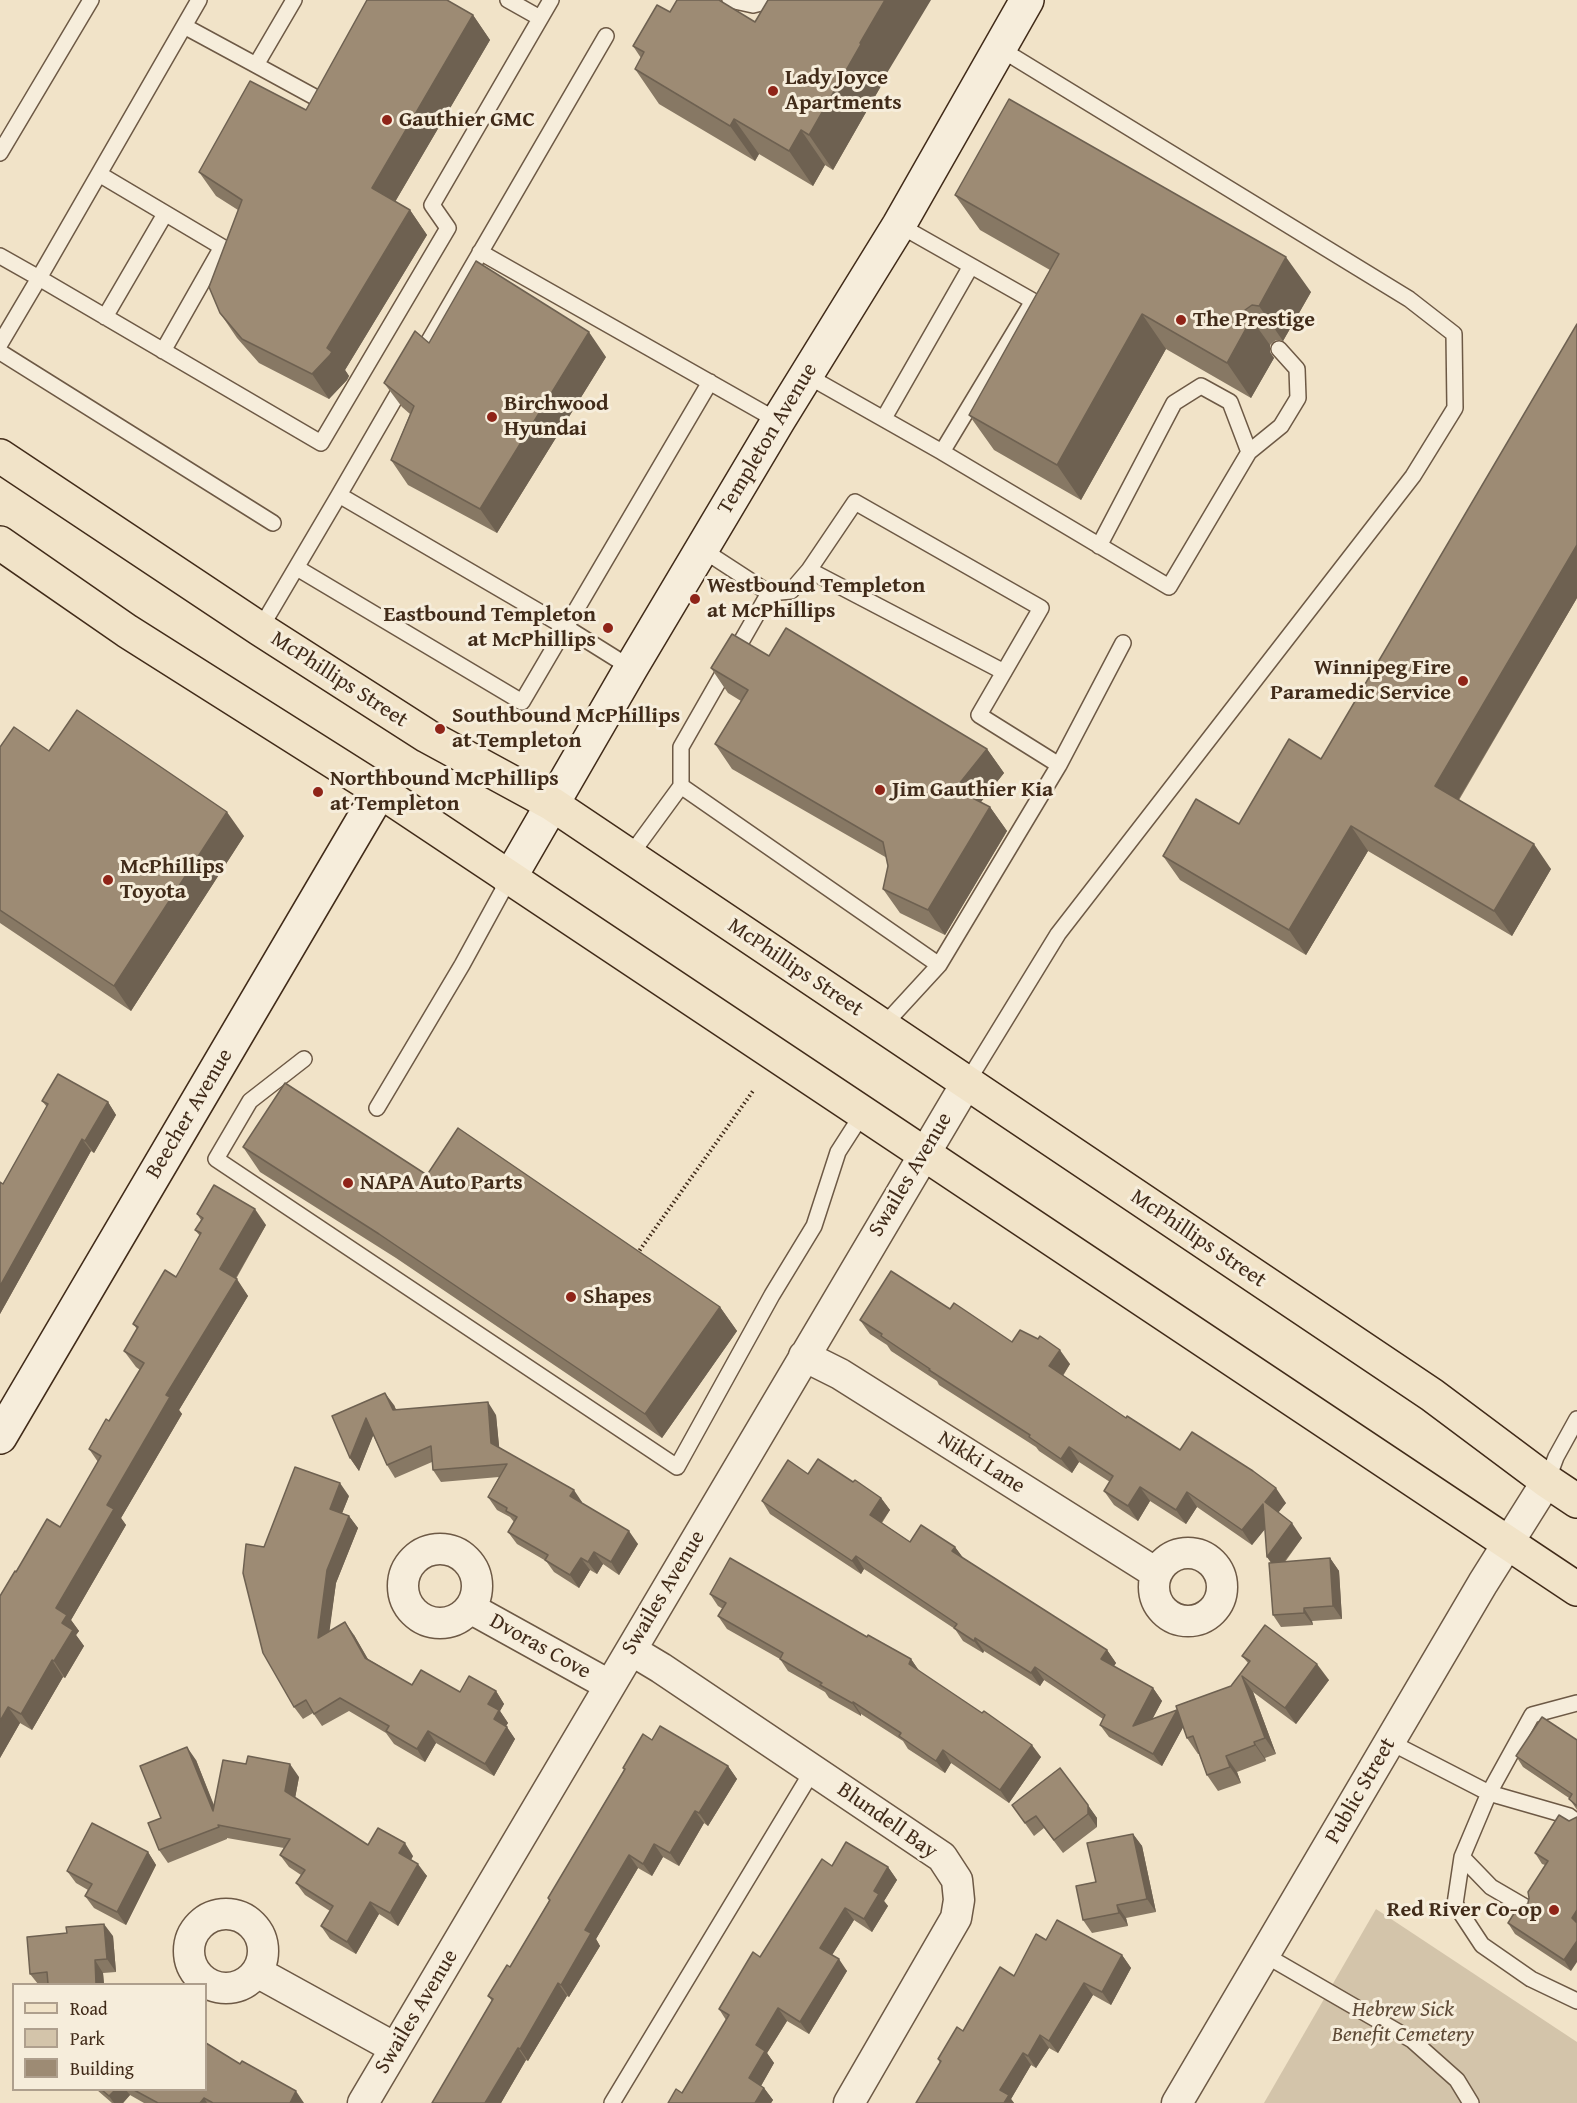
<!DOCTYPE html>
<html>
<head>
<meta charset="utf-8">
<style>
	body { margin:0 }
	#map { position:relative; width:1577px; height:2103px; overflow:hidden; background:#f1e3c8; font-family:"Gentium Book Plus",serif }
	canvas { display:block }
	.legend { position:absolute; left:12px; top:1983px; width:195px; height:108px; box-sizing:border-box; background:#f6eddb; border:2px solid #ae9f8d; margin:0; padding:8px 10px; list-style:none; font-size:18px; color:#412b19 }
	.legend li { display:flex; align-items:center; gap:12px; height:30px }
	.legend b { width:30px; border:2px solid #ae9f8d }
</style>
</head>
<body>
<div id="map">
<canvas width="1577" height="2103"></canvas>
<ul class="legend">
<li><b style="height:8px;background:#f1e3c8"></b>Road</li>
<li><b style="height:16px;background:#d3c4aa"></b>Park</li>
<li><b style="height:16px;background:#9d8b74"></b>Building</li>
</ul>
</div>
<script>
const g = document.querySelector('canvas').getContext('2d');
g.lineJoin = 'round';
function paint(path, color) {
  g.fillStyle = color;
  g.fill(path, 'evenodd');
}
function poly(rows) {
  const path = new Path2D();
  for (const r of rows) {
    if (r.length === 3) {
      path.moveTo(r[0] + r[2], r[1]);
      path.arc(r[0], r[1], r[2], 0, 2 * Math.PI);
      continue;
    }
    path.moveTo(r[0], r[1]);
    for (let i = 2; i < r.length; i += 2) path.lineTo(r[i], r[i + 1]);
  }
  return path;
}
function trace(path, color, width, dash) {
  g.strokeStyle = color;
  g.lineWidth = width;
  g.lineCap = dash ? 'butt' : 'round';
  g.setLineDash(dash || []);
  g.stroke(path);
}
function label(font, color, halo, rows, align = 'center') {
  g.font = font + ' "Gentium Book Plus",serif';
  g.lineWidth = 6;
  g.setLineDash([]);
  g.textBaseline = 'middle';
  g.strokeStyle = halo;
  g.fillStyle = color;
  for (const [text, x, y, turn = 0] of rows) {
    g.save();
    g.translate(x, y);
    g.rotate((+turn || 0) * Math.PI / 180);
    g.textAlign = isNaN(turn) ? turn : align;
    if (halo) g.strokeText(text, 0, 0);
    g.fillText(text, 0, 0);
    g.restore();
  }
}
paint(poly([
	[1376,1909,1577,2042,1577,2103,1264,2103]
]), '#d3c4aa');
const lane = poly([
	[199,0,39,278,321,443,448,228,432,205,551,0],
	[508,0,540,18],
	[730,0,753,5,773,0],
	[184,26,256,65,294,0],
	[256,65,322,101,327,93],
	[0,153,91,0],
	[99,174,222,247,163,351],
	[480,252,778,421],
	[0,256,39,278,0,344],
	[105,317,165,214],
	[0,352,273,523],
	[419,358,606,36],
	[806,375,942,452,1033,301,899,225],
	[884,418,971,266],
	[942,452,1169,587,1249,452,1230,402,1201,386,1174,403,1099,546],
	[1249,452,1281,426,1298,398,1297,369,1279,349],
	[339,495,405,381],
	[703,550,769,593,791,591,809,570,855,502,1041,608,979,715,1059,765,1123,643],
	[297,568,522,702,710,382],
	[809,570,1004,672],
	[260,629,339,495,567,628,631,668],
	[681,786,939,965],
	[629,857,681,786,681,747,769,593],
	[882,1027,939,965,1059,765],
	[304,1059,250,1101,216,1159,677,1467,772,1295,814,1226,838,1152,863,1113],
	[966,1084,1058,934,1413,476,1455,408,1454,334,1409,299,999,48],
	[377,1108,462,965,509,879],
	[1547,1481,1556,1457,1577,1419],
	[1577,1703,1532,1715,1489,1793,1462,1857,1455,1904,1482,1945,1531,1979,1577,2001],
	[1390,1742,1489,1793,1569,1816,1577,1822],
	[1462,1857,1491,1887,1527,1908],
	[1265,1955,1412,2040,1457,2080,1471,2103],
	[612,2103,813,1770]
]);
const street = poly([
	[804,1356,840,1374,1156,1573],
	[440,1586,37],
	[1188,1587,34],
	[470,1608,609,1685],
	[631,1650,661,1668,942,1857,957,1880,959,1900,956,1918,849,2103],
	[226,1951,37],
	[257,1972,395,2048],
	[363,2103,966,1084],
	[1177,2103,1483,1583,1547,1481]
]);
const secondary = poly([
	[509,879,631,668,778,421,899,225,1027,0],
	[0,1437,380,791]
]);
const primary = poly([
	[0,456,260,629,427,736,552,804,1432,1395,1547,1481,1577,1501],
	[0,543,127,631,380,791,1577,1589]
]);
trace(lane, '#6d5945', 18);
trace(street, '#6d5945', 33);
trace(secondary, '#412b19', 36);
trace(primary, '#412b19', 36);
trace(poly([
	[637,1254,753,1091]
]), '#412b19', 4, [1.5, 3]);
trace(lane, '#f6eddb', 15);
trace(street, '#f6eddb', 30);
trace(secondary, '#f6eddb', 33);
trace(primary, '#f1e3c8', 33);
paint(poly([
	[670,12,755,22,884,78,885,79,833,170,825,165,813,186,759,154,755,161,659,104,635,69,641,58,633,46],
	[473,15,490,40,395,202,410,210,427,235,345,370,349,376,347,380,329,399,259,363,237,338,220,313,238,210,216,196,199,172,306,110],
	[955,195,1311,292,1283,341,1276,340,1270,345,1270,352,1274,358,1251,398,1166,349,1081,500,994,450,969,415,1050,270,980,230],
	[429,343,606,357,497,533,408,485,391,460,410,414,402,407,384,383],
	[1577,598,1459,800,1551,869,1512,936,1368,851,1306,955,1180,880,1163,856,1239,824],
	[769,656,987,749,1004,773,981,802,990,807,1007,831,945,935,900,913,883,889,888,866,887,858,732,769,715,744,741,701,728,693,711,668],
	[0,747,244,836,131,1011,0,923],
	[42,1101,108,1102,116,1115,94,1153,91,1151,0,1314,0,1182,3,1184,47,1107],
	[243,1147,427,1175,720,1307,737,1331,662,1438,396,1258,260,1172],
	[197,1214,266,1225,236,1279,248,1296,179,1410,182,1414,121,1518,126,1525,71,1620,79,1631,76,1635,84,1646,65,1678,63,1677,32,1730,20,1723,0,1758,0,1596,16,1572,60,1527,98,1462,89,1449,109,1421,140,1370,136,1367,124,1351,137,1329,133,1324,176,1277,200,1236,195,1230,201,1220],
	[950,1309,1012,1342,1070,1364,1063,1376,1126,1418,1180,1450,1286,1503,1278,1512,1302,1538,1285,1562,1330,1558,1339,1571,1342,1619,1312,1621,1313,1625,1281,1627,1273,1615,1271,1562,1267,1557,1265,1529,1252,1545,1197,1507,1186,1524,1150,1501,1138,1521,1114,1505,1104,1491,1110,1482,1079,1462,1072,1473,1039,1451,1036,1447,939,1385,937,1381,891,1351,887,1345,870,1334,860,1320],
	[394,1405,396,1410,496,1415,499,1447,582,1502,582,1503,638,1544,619,1575,603,1564,597,1574,590,1570,579,1588,554,1572,546,1561,517,1544,508,1532,514,1522,510,1517,497,1510,488,1497,499,1477,441,1482,433,1470,432,1462,395,1478,387,1465,373,1435,359,1471,350,1458],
	[853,1482,881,1498,890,1510,882,1523,910,1542,955,1547,963,1558,1107,1650,1116,1663,1114,1666,1153,1688,1162,1701,1152,1719,1177,1710,1231,1686,1248,1663,1242,1656,1329,1680,1296,1724,1253,1692,1276,1754,1265,1758,1266,1761,1237,1772,1241,1783,1218,1791,1207,1775,1199,1754,1198,1754,1187,1738,1183,1727,1162,1766,1109,1737,1100,1725,1103,1719,1044,1680,1040,1686,984,1651,983,1653,963,1641,955,1629,864,1569,861,1574,770,1514,762,1501],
	[349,1496,342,1513,349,1516,358,1528,336,1583,329,1631,354,1635,368,1659,412,1685,460,1692,496,1691,504,1704,500,1711,508,1723,506,1726,515,1739,494,1776,436,1743,425,1762,394,1744,386,1733,349,1711,322,1726,313,1713,303,1719,294,1707,264,1547],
	[710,1594,867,1637,911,1659,919,1671,1041,1757,1009,1803,951,1763,945,1773,908,1749,903,1741,861,1714,861,1716,829,1698,825,1692,788,1671,780,1659,727,1629,718,1616,723,1609,718,1606],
	[652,1740,728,1766,737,1779,708,1826,704,1823,679,1866,663,1857,652,1876,638,1868,596,1939,600,1946,569,1997,567,1996,528,2061,526,2060,501,2103,432,2103,492,2001,488,1996,510,1967,549,1901,548,1898,624,1770,623,1768],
	[1577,1740,1577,1810,1569,1798,1523,1767,1516,1756],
	[196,1760,214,1805,299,1777,295,1798,368,1845,413,1856,411,1860,427,1876,398,1926,379,1914,356,1954,330,1939,321,1926,330,1911,305,1895,296,1883,301,1875,289,1867,280,1855,284,1848,227,1838,227,1839,168,1863,159,1850,161,1818],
	[1060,1768,1097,1818,1097,1827,1063,1853,1044,1828,1034,1836,1012,1805],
	[1559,1815,1571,1971,1515,1934,1508,1923,1528,1903,1545,1865,1542,1864,1535,1853],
	[1133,1834,1142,1846,1156,1912,1126,1918,1128,1926,1092,1933,1083,1920,1096,1882],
	[148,1852,156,1865,126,1925,94,1908,85,1896,88,1890,76,1883,67,1871],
	[832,1866,888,1867,897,1880,884,1901,888,1906,872,1932,854,1920,832,1955,847,1971,809,2034,787,2021,767,2053,774,2063,761,2086,764,2088,773,2100,771,2103,668,2103,682,2093,726,2020,719,2009],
	[113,1936,116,1972,103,1973,104,1984,38,1984,30,1974],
	[1046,1940,1122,1955,1131,1968,1111,2005,1093,1995,1058,2053,1049,2048,1036,2068,1031,2065,1011,2099,1014,2103,916,2103,940,2063,938,2059],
	[97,2090,206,2090,304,2103,144,2103,130,2095,123,2103,112,2103]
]), '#877864');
paint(poly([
	[885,0,931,0,884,78,885,79,833,170,809,135,860,43],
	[473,15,490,40,389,212,372,188],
	[734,119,759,154,755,161,730,126],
	[801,130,825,165,813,186,789,151],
	[410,210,427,235,345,370,349,376,347,380,329,399,312,374,327,348],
	[1286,257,1311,292,1283,341,1259,306],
	[1245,310,1270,345,1270,352,1274,358,1251,398,1227,363,1245,317],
	[1142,314,1166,349,1081,500,1057,465],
	[589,332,606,357,497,533,480,509],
	[1577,545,1577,598,1452,810,1435,786],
	[987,749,1004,773,972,813,955,789],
	[990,807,1007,831,945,935,928,910],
	[227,812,244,836,131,1011,114,986],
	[1351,826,1368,851,1306,955,1289,930],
	[1534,844,1551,869,1512,936,1494,911],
	[108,1102,116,1115,94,1153,85,1141],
	[82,1139,91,1151,0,1314,0,1286],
	[255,1209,266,1225,231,1286,220,1269],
	[237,1279,248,1296,179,1410,182,1414,121,1518,126,1525,71,1620,79,1631,76,1635,84,1646,65,1678,54,1661,62,1623,56,1608,107,1505,166,1395],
	[720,1307,737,1331,662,1438,645,1414],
	[1060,1350,1070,1364,1059,1381,1049,1366],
	[385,1393,394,1405,402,1423,393,1410],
	[488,1402,496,1415,500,1455,491,1443],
	[366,1418,375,1431,359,1471,350,1458],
	[1069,1447,1079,1462,1072,1473,1061,1459],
	[340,1483,349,1496,339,1521,330,1509],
	[1140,1487,1150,1501,1138,1521,1128,1506],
	[1276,1488,1286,1503,1275,1517,1265,1502],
	[574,1490,582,1502,579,1508,570,1496],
	[1187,1492,1197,1507,1186,1524,1176,1510],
	[881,1498,890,1510,878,1527,870,1515],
	[1263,1504,1274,1518,1252,1545,1242,1530],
	[349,1516,358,1528,336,1583,327,1650,318,1638,327,1570],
	[1292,1523,1302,1538,1277,1571,1267,1557],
	[629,1531,638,1544,619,1575,611,1562],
	[955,1547,964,1559,952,1551],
	[594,1552,603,1564,597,1574,588,1562],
	[856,1556,864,1569,861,1574,852,1561],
	[581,1558,590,1570,579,1588,570,1575],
	[1330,1558,1339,1571,1342,1619,1333,1606],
	[1304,1608,1312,1621,1313,1625,1304,1613],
	[345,1622,354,1635,374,1670,365,1658],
	[975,1638,984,1651,983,1653,974,1641],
	[1107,1650,1116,1663,1110,1672,1101,1659],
	[911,1659,920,1672,909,1664],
	[52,1660,63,1677,32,1730,21,1714],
	[1317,1664,1329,1680,1296,1724,1285,1708],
	[1035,1667,1044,1680,1040,1686,1031,1673],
	[1242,1676,1253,1692,1276,1754,1265,1738],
	[1153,1688,1162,1701,1142,1739,1133,1726],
	[496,1691,504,1704,500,1711,508,1723,502,1732,494,1719,488,1704],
	[853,1702,861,1714,861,1716,852,1703],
	[8,1707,20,1723,0,1758,0,1721],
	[1177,1710,1186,1722,1162,1766,1153,1754],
	[507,1727,515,1739,494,1776,485,1764],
	[428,1731,436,1743,425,1762,417,1749],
	[1254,1742,1265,1758,1266,1761,1255,1745],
	[1032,1745,1041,1757,1009,1803,1000,1790],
	[187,1747,196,1760,221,1824,213,1811],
	[943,1750,951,1763,945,1773,936,1761],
	[1226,1756,1237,1772,1241,1783,1230,1767],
	[290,1764,299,1777,294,1804,285,1791],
	[728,1766,737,1779,708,1826,699,1813],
	[1088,1805,1097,1818,1097,1827,1088,1814],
	[695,1811,704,1823,679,1866,670,1853],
	[1133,1834,1142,1846,1156,1912,1147,1899],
	[405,1843,413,1856,408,1865,399,1853],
	[654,1844,663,1857,652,1876,643,1864],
	[148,1852,156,1865,126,1925,117,1912],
	[629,1855,638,1868,596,1939,600,1946,569,1997,561,1985,585,1930],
	[418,1864,427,1876,398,1926,390,1913],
	[888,1867,897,1880,884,1901,888,1906,872,1932,864,1919,874,1891],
	[370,1902,379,1914,356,1954,347,1942],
	[1117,1905,1126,1918,1128,1926,1119,1913],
	[845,1908,854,1920,829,1960,820,1948],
	[1577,1910,1577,1926,1572,1918],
	[104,1924,113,1936,116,1972,107,1959],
	[1577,1941,1577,1962,1571,1971,1564,1960],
	[1122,1955,1131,1968,1111,2005,1102,1992],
	[839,1959,847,1971,809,2034,800,2022],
	[95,1960,103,1973,104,1984,96,1984],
	[558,1983,567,1996,528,2061,520,2049],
	[1084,1983,1093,1995,1058,2053,1049,2041],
	[778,2008,787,2021,767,2053,774,2063,758,2091,749,2078,756,2045],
	[1040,2035,1049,2048,1036,2068,1028,2056],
	[518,2048,526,2060,501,2103,485,2103],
	[1023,2053,1031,2065,1011,2099,1014,2103,1004,2103,1000,2090],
	[764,2088,773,2100,771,2103,755,2103],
	[115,2090,126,2090,130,2095,123,2103,114,2103,109,2096],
	[296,2091,304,2103,290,2103],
	[204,2098,207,2103,200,2103]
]), '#6e6151');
const building = poly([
	[367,0,447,0,473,15,372,188,410,210,327,348,332,352,330,355,312,374,242,339,220,313,209,287,242,200,199,172,250,81,306,110,367,0],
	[677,0,719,0,755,22,768,0,885,0,860,43,861,44,809,135,801,130,789,151,734,119,730,126,635,69,644,52,633,46,657,5,670,12,677,0],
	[1009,99,1286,257,1259,306,1252,305,1245,310,1245,317,1249,323,1227,363,1142,314,1057,465,969,415,1059,254,955,195,1009,99],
	[476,261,589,332,480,509,391,460,414,406,384,383,415,331,429,343,476,261],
	[1577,324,1577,545,1435,786,1534,844,1494,911,1351,826,1289,930,1163,856,1196,799,1239,824,1289,739,1321,759,1577,324],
	[786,628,987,749,955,789,990,807,928,910,883,889,888,866,883,842,715,744,748,690,711,668,732,634,769,656,786,628],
	[77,710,227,812,114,986,0,910,0,747,14,727,49,751,77,710],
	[58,1074,108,1102,85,1141,82,1139,0,1286,0,1182,3,1184,48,1104,42,1101,58,1074],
	[285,1083,427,1175,458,1128,720,1307,645,1414,379,1234,243,1147,285,1083],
	[214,1185,255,1209,220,1269,237,1279,166,1395,170,1397,107,1505,114,1509,56,1608,67,1615,62,1623,73,1630,54,1661,52,1660,21,1714,8,1707,0,1721,0,1596,15,1571,16,1572,47,1519,60,1527,101,1456,89,1449,106,1419,109,1421,144,1363,124,1351,138,1327,133,1324,165,1270,176,1277,201,1233,195,1230,203,1218,197,1214,214,1185],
	[891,1271,950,1309,954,1303,1012,1342,1020,1330,1038,1339,1040,1336,1060,1350,1049,1366,1126,1418,1127,1416,1180,1450,1192,1432,1253,1471,1276,1488,1265,1502,1292,1523,1267,1557,1263,1504,1242,1530,1187,1492,1176,1510,1140,1487,1128,1506,1104,1491,1113,1476,1069,1447,1061,1459,1029,1437,1030,1435,929,1370,930,1369,881,1336,882,1334,860,1320,891,1271],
	[385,1393,393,1410,488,1402,491,1443,574,1490,570,1496,629,1531,611,1562,594,1552,588,1562,581,1558,570,1575,545,1560,548,1555,508,1532,517,1517,506,1511,507,1508,488,1497,507,1464,433,1470,431,1446,387,1465,366,1418,350,1458,332,1416,385,1393],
	[818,1459,853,1482,855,1480,881,1498,870,1515,910,1542,921,1525,955,1547,952,1551,1107,1650,1101,1659,1153,1688,1133,1726,1177,1710,1153,1754,1100,1725,1105,1715,1035,1667,1031,1673,975,1638,974,1641,954,1628,957,1624,856,1556,852,1561,762,1501,788,1460,808,1474,818,1459],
	[295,1467,340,1483,330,1509,349,1516,327,1570,318,1638,345,1622,365,1658,412,1685,421,1670,460,1692,469,1676,496,1691,488,1704,499,1710,494,1719,507,1727,485,1764,428,1731,417,1749,386,1731,389,1726,340,1698,314,1714,306,1700,294,1707,263,1653,243,1573,246,1544,264,1547,295,1467],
	[730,1558,867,1637,868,1635,911,1659,909,1664,982,1713,984,1711,1032,1745,1000,1790,943,1750,936,1761,899,1736,901,1733,853,1702,852,1703,820,1685,822,1683,780,1659,783,1653,718,1616,726,1603,710,1594,730,1558],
	[1330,1558,1333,1606,1304,1608,1304,1613,1273,1615,1269,1563,1330,1558],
	[1265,1625,1317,1664,1285,1708,1242,1676,1265,1738,1254,1742,1255,1745,1226,1756,1230,1767,1207,1775,1193,1736,1187,1738,1176,1706,1231,1686,1250,1661,1242,1656,1265,1625],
	[1542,1717,1577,1740,1577,1806,1569,1799,1572,1794,1516,1756,1542,1717],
	[660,1726,728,1766,699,1813,695,1811,670,1853,654,1844,643,1864,629,1855,585,1930,591,1933,561,1985,558,1983,520,2049,518,2048,485,2103,432,2103,493,1999,488,1996,507,1965,510,1967,550,1900,548,1898,625,1769,623,1768,643,1734,652,1740,660,1726],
	[187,1747,213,1811,223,1760,246,1764,248,1756,290,1764,285,1791,368,1845,378,1828,405,1843,399,1853,418,1864,390,1913,370,1902,347,1942,321,1926,333,1906,296,1883,305,1870,280,1855,290,1839,218,1825,219,1827,159,1850,148,1823,161,1818,140,1766,187,1747],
	[1060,1768,1088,1805,1088,1814,1054,1840,1036,1816,1025,1823,1012,1805,1060,1768],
	[1559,1815,1569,1821,1577,1817,1577,1910,1572,1918,1577,1923,1577,1941,1564,1960,1508,1923,1518,1907,1524,1906,1528,1903,1529,1898,1528,1892,1548,1861,1535,1853,1559,1815],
	[92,1823,148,1852,117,1912,85,1896,92,1884,67,1871,92,1823],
	[1133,1834,1147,1899,1117,1905,1119,1913,1083,1920,1076,1886,1096,1882,1087,1843,1133,1834],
	[846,1842,888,1867,874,1891,879,1894,864,1919,845,1908,820,1948,839,1959,800,2022,778,2008,756,2045,765,2051,749,2078,764,2088,755,2103,668,2103,676,2089,682,2093,729,2015,719,2009,753,1952,760,1957,822,1859,832,1866,846,1842],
	[1057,1920,1122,1955,1102,1992,1084,1983,1049,2041,1040,2035,1028,2056,1023,2053,1000,2090,1009,2095,1004,2103,916,2103,941,2061,938,2059,957,2027,963,2031,1000,1967,1014,1976,1036,1934,1046,1940,1057,1920],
	[104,1924,107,1959,95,1960,96,1984,48,1984,47,1972,30,1974,27,1937,67,1933,66,1927,104,1924],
	[206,2043,240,2064,242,2061,296,2091,290,2103,213,2103,204,2098,200,2103,158,2103,134,2090,206,2090,206,2043],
	[102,2090,115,2090,109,2096,102,2090]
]);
paint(building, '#9d8b74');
trace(building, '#6e6151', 1.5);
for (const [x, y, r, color] of [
	[773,91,6,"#8f2418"],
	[387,120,6,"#8f2418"],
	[1181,320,6,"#8f2418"],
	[492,417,6,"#8f2418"],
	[695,599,6,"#8f2418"],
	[608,628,6,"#8f2418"],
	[1463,681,6,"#8f2418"],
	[440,729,6,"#8f2418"],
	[880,790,6,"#8f2418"],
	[318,792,6,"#8f2418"],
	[108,880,6,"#8f2418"],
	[348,1183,6,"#8f2418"],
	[571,1297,6,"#8f2418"],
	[1554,1910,6,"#8f2418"]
]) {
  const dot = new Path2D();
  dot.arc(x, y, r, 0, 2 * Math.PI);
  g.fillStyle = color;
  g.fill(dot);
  trace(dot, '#f6eddb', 2);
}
label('bold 22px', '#412b19', '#f6eddb', [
	["Lady Joyce",785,78],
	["Apartments",785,103],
	["Gauthier GMC",399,120],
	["The Prestige",1193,320],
	["Birchwood",504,404],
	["Hyundai",504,429],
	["Westbound Templeton",707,586],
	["at McPhillips",707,611],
	["Eastbound Templeton",596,615,"right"],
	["at McPhillips",596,640,"right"],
	["Winnipeg Fire",1451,668,"right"],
	["Paramedic Service",1451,693,"right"],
	["Southbound McPhillips",452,716],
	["at Templeton",452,741],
	["Northbound McPhillips",330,779],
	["at Templeton",330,804],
	["Jim Gauthier Kia",892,790],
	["McPhillips",120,867],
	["Toyota",120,892],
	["NAPA Auto Parts",360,1183],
	["Shapes",583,1297],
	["Red River Co-op",1542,1910,"right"]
], 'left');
label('22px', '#412b19', '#f6eddb', [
	["Templeton Avenue",768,439,-59],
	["McPhillips Street",339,680,33],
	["McPhillips Street",795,968,34],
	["Beecher Avenue",190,1114,-59],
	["Swailes Avenue",911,1175,-59],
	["McPhillips Street",1198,1239,34],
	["Nikki Lane",981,1463,32],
	["Swailes Avenue",664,1593,-59],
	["Dvoras Cove",540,1647,29],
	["Public Street",1361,1791,-60],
	["Blundell Bay",887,1821,35],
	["Swailes Avenue",417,2012,-59]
]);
label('italic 22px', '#5e4a36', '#f6eddb', [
	["Hebrew Sick",1403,2010],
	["Benefit Cemetery",1403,2035]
]);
</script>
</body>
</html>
